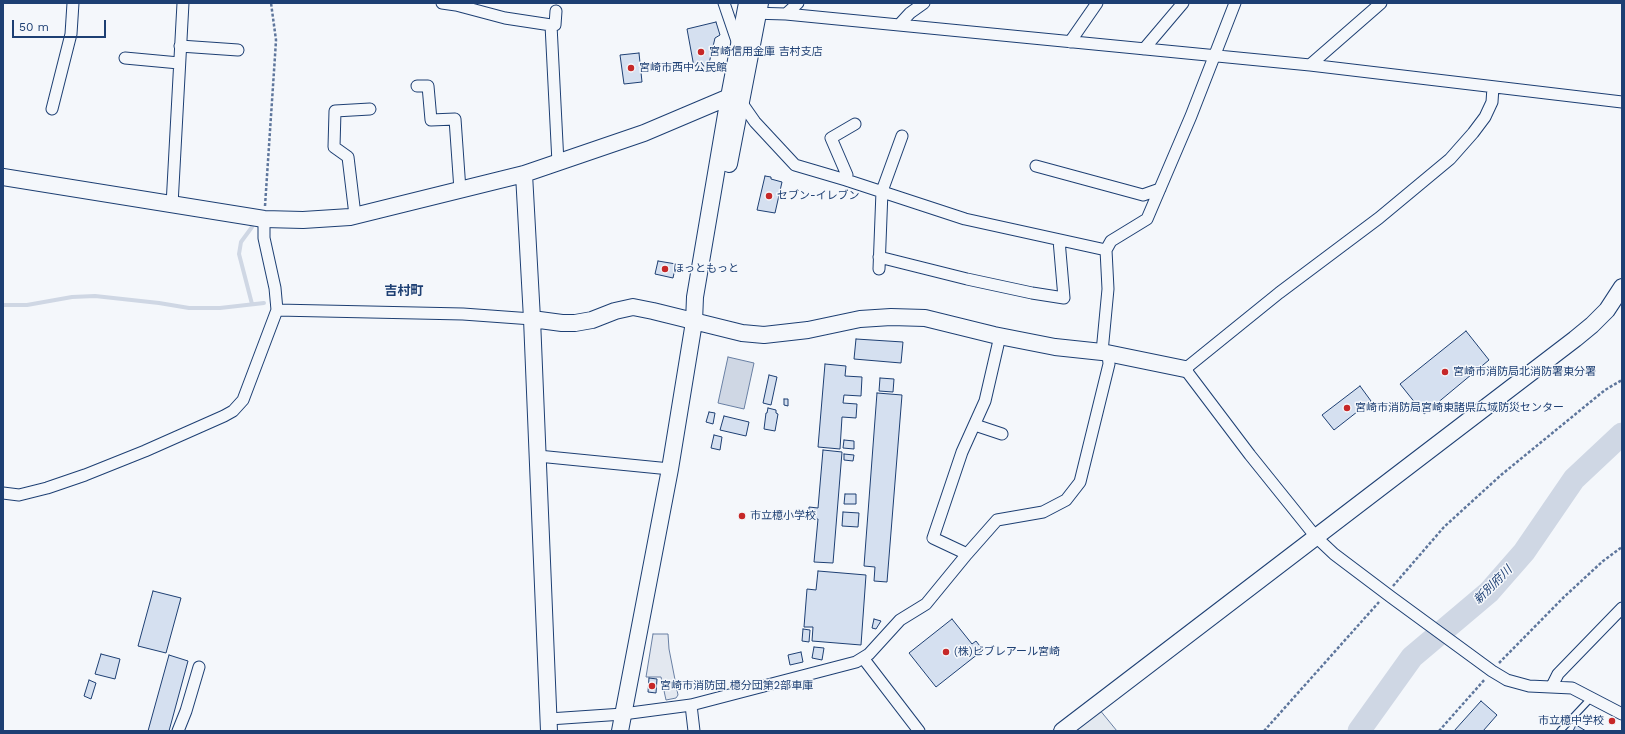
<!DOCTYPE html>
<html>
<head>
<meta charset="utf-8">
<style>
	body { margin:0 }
	#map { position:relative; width:1625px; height:734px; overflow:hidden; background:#f4f7fb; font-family:"Work Sans",sans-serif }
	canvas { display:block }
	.frame { position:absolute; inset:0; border:4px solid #1d3f73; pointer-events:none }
	.scale { position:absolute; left:12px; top:20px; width:94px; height:18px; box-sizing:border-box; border:2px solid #1d3f73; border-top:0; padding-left:5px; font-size:12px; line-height:14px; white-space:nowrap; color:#1d3f73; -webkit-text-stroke:3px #f4f7fb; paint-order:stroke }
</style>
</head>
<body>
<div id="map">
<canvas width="1625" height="734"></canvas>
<div class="frame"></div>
<div class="scale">50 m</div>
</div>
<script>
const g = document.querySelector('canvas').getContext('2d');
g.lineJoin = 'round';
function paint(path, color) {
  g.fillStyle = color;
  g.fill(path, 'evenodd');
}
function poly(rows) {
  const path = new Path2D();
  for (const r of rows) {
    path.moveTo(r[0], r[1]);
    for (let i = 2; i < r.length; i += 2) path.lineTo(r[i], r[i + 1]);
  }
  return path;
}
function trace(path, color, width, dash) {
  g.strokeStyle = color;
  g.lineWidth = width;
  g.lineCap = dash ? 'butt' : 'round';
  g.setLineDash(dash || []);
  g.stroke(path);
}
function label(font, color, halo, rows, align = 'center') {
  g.font = font + ' "Work Sans","Noto Sans JP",sans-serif';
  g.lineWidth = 3;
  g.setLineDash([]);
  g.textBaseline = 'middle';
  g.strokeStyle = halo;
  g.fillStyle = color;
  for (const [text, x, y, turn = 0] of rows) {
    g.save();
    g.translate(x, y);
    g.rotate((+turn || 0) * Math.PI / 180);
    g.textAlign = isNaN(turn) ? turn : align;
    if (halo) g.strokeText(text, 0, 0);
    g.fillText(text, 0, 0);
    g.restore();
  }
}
const green = poly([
	[1099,709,1117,731,1072,731,1099,709]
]);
paint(green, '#e3e9f0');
trace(green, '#687fa3', 1);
const parking = poly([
	[653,634,668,634,669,649,678,695,676,698,666,700,661,677,646,677,653,634]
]);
paint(parking, '#e3e8f0');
trace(parking, '#687fa3', 1);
const water = poly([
	[728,357,754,363,744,409,718,403,728,357]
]);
paint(water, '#cfd7e4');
trace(water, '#687fa3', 1);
trace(poly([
	[252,304,239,254,241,242,252,227],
	[3,305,27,305,72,297,95,296,159,303,189,308,220,308,264,303]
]), '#cfd7e4', 4);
trace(poly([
	[1359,731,1412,657,1489,592,1524,552,1574,479,1622,434]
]), '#cfd7e4', 23);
const building = poly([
	[716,22,720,35,715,38,707,72,694,67,687,29,716,22],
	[639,53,642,82,624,84,620,55,639,53],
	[765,176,771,177,771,179,782,182,775,213,757,210,765,176],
	[658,261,676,264,673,278,655,274,658,261],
	[1466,331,1489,360,1424,414,1400,384,1466,331],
	[856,339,903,342,901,363,854,359,856,339],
	[825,364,846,366,845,376,862,377,861,396,844,395,843,403,857,404,856,418,842,417,840,449,818,447,825,364],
	[769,375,777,377,771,405,763,403,769,375],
	[880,378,894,379,893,392,879,391,880,378],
	[1360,386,1371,401,1334,430,1322,415,1360,386],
	[877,393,902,395,887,582,874,581,875,567,864,566,877,393],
	[784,399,788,399,788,406,784,405,784,399],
	[768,408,776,410,776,413,778,414,775,431,764,429,766,413,767,413,768,408],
	[709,412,715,413,713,424,706,422,709,412],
	[724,416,749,422,746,436,720,430,724,416],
	[714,435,722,437,720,450,711,448,714,435],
	[844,440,854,441,854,449,843,448,844,440],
	[823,450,842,452,833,563,814,562,818,519,808,519,809,507,818,508,823,450],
	[844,454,854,455,853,461,844,460,844,454],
	[845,494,856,494,856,504,844,504,845,494],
	[843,512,859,513,858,527,842,526,843,512],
	[818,571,866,575,861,645,812,641,813,627,804,627,807,589,816,590,818,571],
	[153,591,181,598,166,653,138,646,153,591],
	[874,619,881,621,876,629,872,628,874,619],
	[952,619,972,644,976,641,983,650,936,687,909,653,952,619],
	[803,629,810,630,809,642,802,641,803,629],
	[814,647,824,648,822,660,812,658,814,647],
	[801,652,803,662,790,665,788,655,801,652],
	[101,654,120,659,115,679,95,674,101,654],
	[169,655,188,661,169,731,148,731,169,655],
	[649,678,657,679,656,693,648,692,649,678],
	[89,680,96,683,91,699,84,696,89,680],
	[1481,701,1497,715,1483,731,1454,731,1481,701],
	[1576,725,1586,731,1573,731,1576,725]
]);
paint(building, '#d5e0f0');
trace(building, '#1d3f73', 1);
const lane = poly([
	[1560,731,1591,698]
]);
const street = poly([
	[442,3,456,5,505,18,551,25,558,163],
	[724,3,738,44],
	[751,13,786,14,1310,65,1622,102],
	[786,14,798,3],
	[551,25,555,25,556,11],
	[899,25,910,13,924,3],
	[1070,42,1097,3],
	[180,46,238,50],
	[1144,49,1183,3],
	[125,58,179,63],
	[1310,65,1381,3],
	[417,86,428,86,431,120,455,119,460,190],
	[1493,87,1492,102,1485,117,1473,133,1450,159,1379,218,1279,293,1185,369,1250,455,1316,537,1334,554,1391,597,1492,671,1507,680,1529,686,1572,688,1622,714],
	[741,102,755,122,795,165,846,180,965,219,1106,250],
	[52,109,71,34,73,3],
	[1036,166,1143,195,1160,189],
	[846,180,847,175,831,138,855,124],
	[172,205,183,3],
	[355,215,348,157,334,147,335,111,370,109],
	[879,257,967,279,1032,293,1064,298,1059,240],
	[879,269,882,191,902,136],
	[277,310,463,314,532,319],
	[1102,352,1108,289,1106,250,1111,241,1147,219,1191,116,1235,3],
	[975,425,1002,434],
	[538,456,670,469],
	[3,493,19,495,47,488,85,475,145,451,224,416,233,411,243,400,277,310,275,288,264,238,264,219],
	[967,554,933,538,962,452,985,401,1000,336],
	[863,658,919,731],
	[1552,686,1558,674,1622,608],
	[691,705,694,731],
	[549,719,623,714,691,705,856,662,869,654,900,620,926,604,967,554,997,520,1043,512,1066,500,1080,482,1109,364,1108,353],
	[178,731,186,711,199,667]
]);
const secondary = poly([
	[729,164,760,3],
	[524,174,532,319,549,731],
	[3,177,264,219,303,220,350,217,524,174,644,133,729,97,741,102],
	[532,319,562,323,575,323,592,320,615,311,633,307,653,311,742,333,764,335,808,330,860,319,891,317,925,318,994,335,1055,347,1102,352,1185,369],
	[620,731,670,469,694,322,695,297,729,97,747,3],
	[1062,731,1575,339,1592,325,1607,310,1622,287]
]);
trace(lane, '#1d3f73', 8);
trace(street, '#1d3f73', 13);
trace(secondary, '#1d3f73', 18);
trace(poly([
	[265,206,275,56,276,40,271,3],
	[1393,586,1444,527,1501,475,1605,390,1622,380],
	[1499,663,1564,597,1603,561,1622,547],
	[1264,731,1379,602],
	[1439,731,1485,679]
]), '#5e769c', 2.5, [3, 2]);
trace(lane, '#f4f7fb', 5.5);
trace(street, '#f4f7fb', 11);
trace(secondary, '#f4f7fb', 16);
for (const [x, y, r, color] of [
	[701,52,4,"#c62828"],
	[631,68,4,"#c62828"],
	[769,196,4,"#c62828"],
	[665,269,4,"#c62828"],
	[1445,372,4,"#c62828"],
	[1347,408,4,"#c62828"],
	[742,516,4,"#c62828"],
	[946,652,4,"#c62828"],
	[652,686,4,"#c62828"],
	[1612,721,4,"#c62828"]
]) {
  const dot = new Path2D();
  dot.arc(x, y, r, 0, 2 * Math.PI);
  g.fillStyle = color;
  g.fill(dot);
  trace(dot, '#f4f7fb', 1.5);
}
label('11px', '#1d3f73', '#f4f7fb', [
	["宮崎信用金庫 吉村支店",709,52],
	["宮崎市西中公民館",639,68],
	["セブン-イレブン",777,196],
	["ほっともっと",673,269],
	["宮崎市消防局北消防署東分署",1453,372],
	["宮崎市消防局宮崎東諸県広域防災センター",1355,408],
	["市立檍小学校",750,516],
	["(株)ビブレアール宮崎",954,652],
	["宮崎市消防団 檍分団第2部車庫",660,686],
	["市立檍中学校",1604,721,"right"]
], 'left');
label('italic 12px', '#1d3f73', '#f4f7fb', [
	["新別府川",1493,585,-45]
]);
label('bold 13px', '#1d3f73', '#f4f7fb', [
	["吉村町",404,291]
]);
</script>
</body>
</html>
